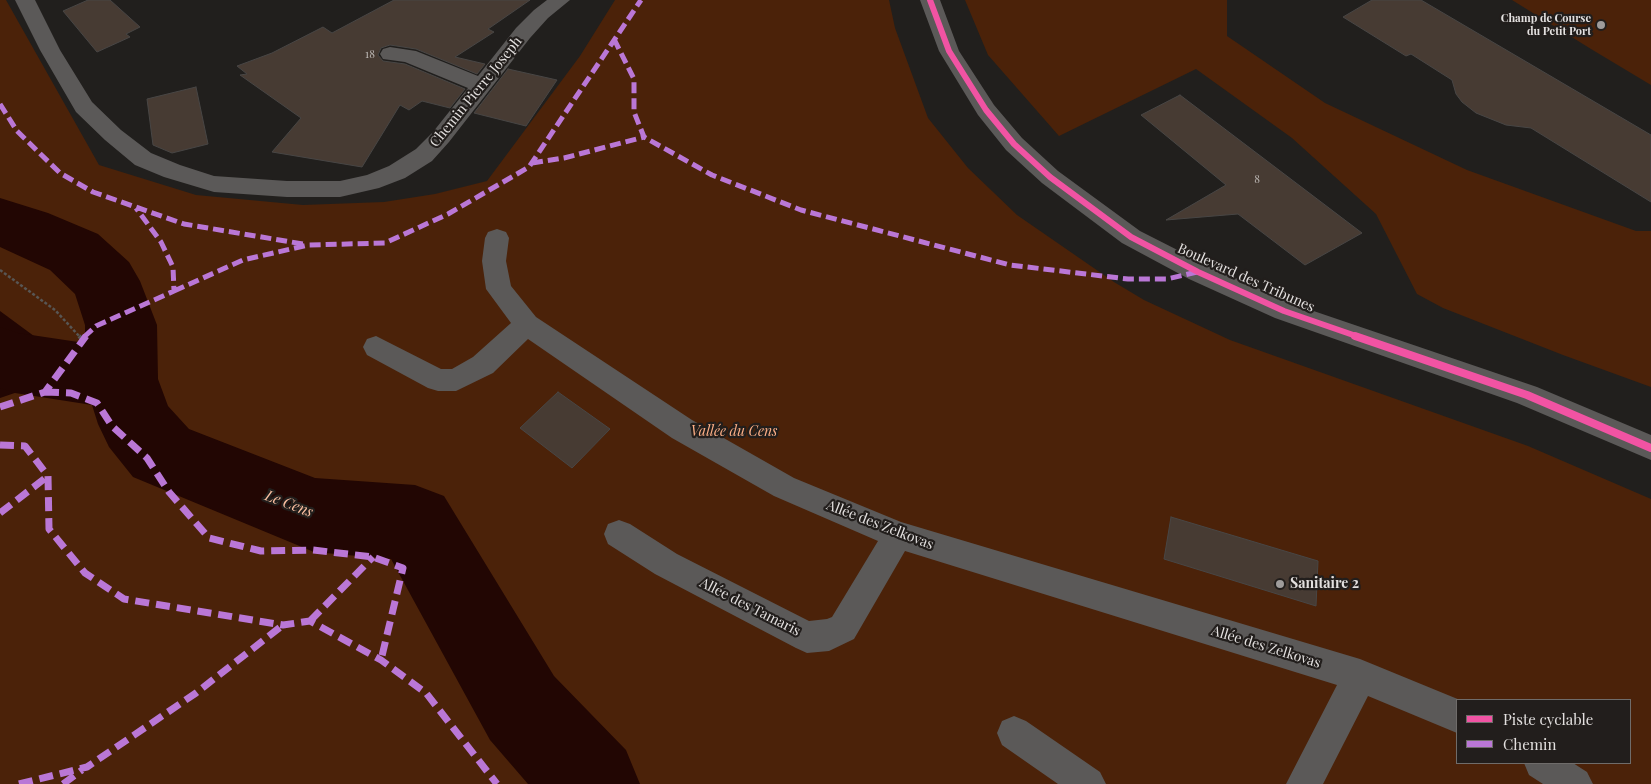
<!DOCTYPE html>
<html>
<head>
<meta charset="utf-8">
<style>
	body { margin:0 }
	#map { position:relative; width:1651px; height:784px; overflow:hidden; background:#211f1d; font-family:"Playfair Display",serif }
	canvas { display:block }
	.legend { position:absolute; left:1456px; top:699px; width:175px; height:65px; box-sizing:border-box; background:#221e1c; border:1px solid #6f6c6a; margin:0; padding:6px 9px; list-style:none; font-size:15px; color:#e3e0df }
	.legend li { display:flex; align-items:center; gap:10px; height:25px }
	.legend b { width:25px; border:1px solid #6f6c6a }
</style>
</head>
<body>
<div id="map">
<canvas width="1651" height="784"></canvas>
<ul class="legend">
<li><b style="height:6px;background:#f153a3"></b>Piste cyclable</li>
<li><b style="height:6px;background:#ba77d6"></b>Chemin</li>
</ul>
</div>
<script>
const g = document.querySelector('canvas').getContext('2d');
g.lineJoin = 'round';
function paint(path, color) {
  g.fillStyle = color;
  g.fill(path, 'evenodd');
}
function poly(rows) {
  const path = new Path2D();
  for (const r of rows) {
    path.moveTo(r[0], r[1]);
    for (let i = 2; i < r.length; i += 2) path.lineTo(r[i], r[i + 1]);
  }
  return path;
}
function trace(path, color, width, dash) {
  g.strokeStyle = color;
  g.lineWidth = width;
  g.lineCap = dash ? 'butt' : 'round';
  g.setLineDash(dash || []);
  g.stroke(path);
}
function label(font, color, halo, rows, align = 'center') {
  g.font = font + ' "Playfair Display",serif';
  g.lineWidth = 4.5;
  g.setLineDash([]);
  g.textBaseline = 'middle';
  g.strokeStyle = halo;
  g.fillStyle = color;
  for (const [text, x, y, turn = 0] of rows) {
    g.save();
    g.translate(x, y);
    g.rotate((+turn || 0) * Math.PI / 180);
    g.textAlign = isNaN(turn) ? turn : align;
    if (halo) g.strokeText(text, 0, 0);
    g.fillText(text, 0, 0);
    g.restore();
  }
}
paint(poly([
	[0,0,6,0,99,165,196,195,303,205,384,202,435,194,487,181,580,56,615,0,889,0,895,28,928,118,968,168,1017,215,1114,282,1144,300,1230,340,1528,446,1651,499,1651,784,0,784],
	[1457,700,1630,700,1630,763,1457,763],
	[965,0,1227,0,1227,36,1325,103,1467,170,1636,231,1651,231,1651,387,1563,355,1443,308,1417,294,1376,214,1292,138,1196,69,1059,136,988,55],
	[1512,0,1651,0,1651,85,1591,49]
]), '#4b2209');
paint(poly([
	[0,311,57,353,62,361,47,382,0,398]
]), '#220603');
paint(poly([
	[0,198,48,213,98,234,129,262,140,281,157,325,158,379,168,406,189,429,315,478,415,485,444,496,554,676,626,750,640,784,528,784,490,740,391,559,314,552,133,477,109,447,98,424,92,405,15,393,0,388,0,327,18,333,85,343,85,325,75,294,50,270,0,247,0,198]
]), '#220603');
const building = poly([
	[88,0,110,0,140,27,126,34,130,37,97,52,63,11,88,0],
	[394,0,530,0,488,29,494,32,455,57,485,64,477,74,416,49,390,45,381,48,378,55,383,61,405,64,465,89,450,108,422,101,409,110,400,105,362,167,272,152,301,118,240,75,247,74,237,66,272,53,323,27,332,33,394,0],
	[1372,0,1421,0,1651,135,1651,202,1531,128,1506,125,1476,113,1462,102,1456,94,1452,80,1411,54,1406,56,1343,17,1372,0],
	[508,69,557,80,526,126,474,113,508,69],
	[196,87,208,144,172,153,153,145,147,99,196,87],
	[1180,95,1362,233,1305,265,1238,214,1166,220,1226,185,1141,115,1180,95],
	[558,392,610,429,572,468,520,428,558,392],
	[1171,517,1318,561,1316,606,1164,559,1171,517]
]);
paint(building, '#473b33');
trace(building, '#484645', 1);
trace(poly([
	[0,270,55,310,80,337]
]), '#585654', 2.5, [3, 2]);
trace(poly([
	[79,336,82,339]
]), '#585654', 4, [4.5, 2.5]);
paint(poly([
	[15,0,35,0,60,50,92,102,121,130,151,153,180,165,214,176,287,181,340,181,367,175,389,166,416,149,433,132,468,88,405,62,383,59,380,54,383,49,390,47,416,51,478,76,516,28,534,10,547,0,570,0,548,18,530,38,449,142,432,161,405,178,379,188,340,197,287,197,214,192,164,177,135,165,105,140,76,112,40,50,15,0],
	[920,0,940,0,959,51,994,105,1022,138,1058,171,1140,231,1207,265,1293,304,1537,387,1651,435,1651,460,1517,403,1275,318,1189,279,1122,243,1042,183,1006,150,978,115,939,51,920,0],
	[497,229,506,232,509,238,506,261,511,286,536,317,692,420,794,478,901,522,1360,659,1460,700,1457,700,1457,733,1368,696,1323,784,1286,784,1337,685,905,551,854,639,829,651,807,653,796,648,655,574,608,544,604,534,608,524,619,520,630,524,677,554,809,621,827,619,832,617,878,541,774,496,672,438,528,339,493,373,456,391,438,391,428,388,367,355,363,347,367,339,376,336,441,369,452,369,473,357,511,323,486,289,482,261,485,238,488,232,497,229],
	[1014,716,1026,721,1100,772,1106,784,1058,784,1002,745,997,733,1002,721,1014,716],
	[1524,763,1573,763,1587,772,1593,784,1543,784,1529,775,1524,763]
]), '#5b5958');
trace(poly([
	[614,39,634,79,634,112,644,137,712,175,801,210,1010,265,1128,279,1167,279,1197,272],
	[0,104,17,131,60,173,93,192,184,224,303,244],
	[532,163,564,158,644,137],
	[174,291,243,260,308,245,385,243,448,214,529,167,641,0],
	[84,337,96,326,174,291,173,267,161,242,136,208]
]), '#ba77d6', 5, [11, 5]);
trace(poly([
	[45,392,71,393,97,403,112,426,147,458,169,492,209,538,261,551,313,550,373,557,403,568,381,660],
	[0,407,45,392,86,336],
	[0,445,25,446,48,476,49,529,85,573,124,599,283,625,310,621,381,660,426,693,497,784],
	[0,513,48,476],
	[310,621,373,557],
	[19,784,87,767,196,693,283,625],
	[63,784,82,770]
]), '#ba77d6', 7, [14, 7]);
trace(poly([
	[930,0,949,51,986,110,1014,144,1050,177,1131,237,1198,272,1284,311,1359,337]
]), '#f153a3', 6);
trace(poly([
	[1355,336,1527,395,1651,448]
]), '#f153a3', 8);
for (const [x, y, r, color] of [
	[1601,25,5,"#9f9c9b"],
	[1280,584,5,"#9f9c9b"]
]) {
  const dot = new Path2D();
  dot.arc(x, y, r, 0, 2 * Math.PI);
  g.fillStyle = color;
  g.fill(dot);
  trace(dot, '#221e1c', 2);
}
label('bold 11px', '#e3e0df', '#221e1c', [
	["Champ de Course",1591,19],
	["du Petit Port",1591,32]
], 'right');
label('11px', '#bcb7b4', null, [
	["18",370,55],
	["8",1257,180]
]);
label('14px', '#e3e0df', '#221e1c', [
	["Chemin Pierre Joseph",476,92,-51],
	["Boulevard des Tribunes",1246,278,24],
	["Allée des Zelkovas",880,525,21],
	["Allée des Tamaris",750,607,27],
	["Allée des Zelkovas",1266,647,17]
]);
label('italic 14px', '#feb087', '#221e1c', [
	["Vallée du Cens",734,432]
]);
label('bold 14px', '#e3e0df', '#221e1c', [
	["Sanitaire 2",1290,584]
], 'left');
label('italic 15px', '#fbbfa1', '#221e1c', [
	["Le Cens",289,504,21]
]);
</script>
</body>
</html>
